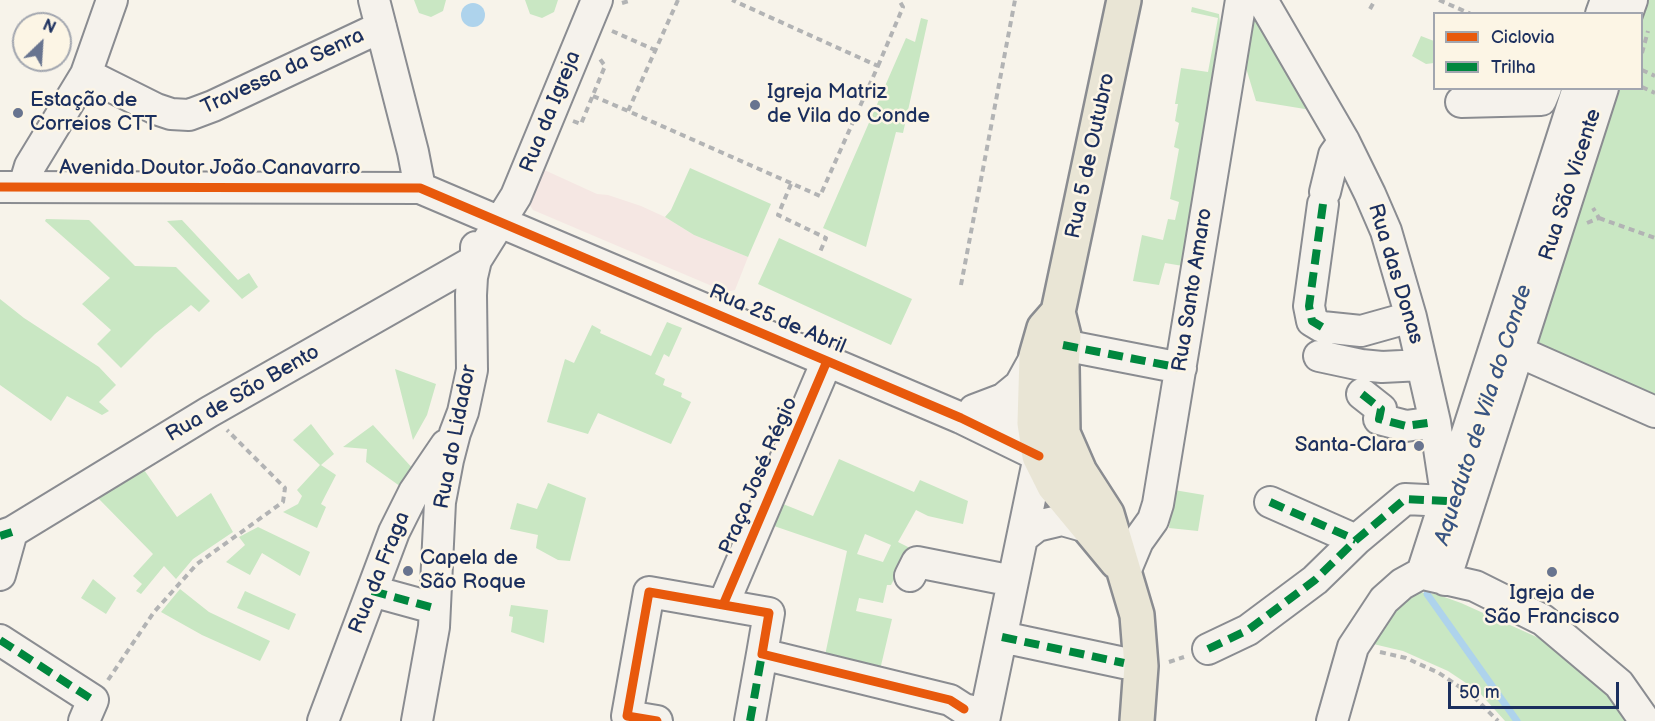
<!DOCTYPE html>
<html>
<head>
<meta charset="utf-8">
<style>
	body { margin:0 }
	#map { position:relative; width:1655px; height:721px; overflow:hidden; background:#f7f3ea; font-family:"Balsamiq Sans",sans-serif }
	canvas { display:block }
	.legend { position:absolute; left:1433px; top:12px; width:210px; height:78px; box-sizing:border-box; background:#fcf5e5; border:2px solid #a2a6af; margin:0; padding:8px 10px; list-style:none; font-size:18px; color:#1b2f5e }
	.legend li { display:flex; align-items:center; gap:12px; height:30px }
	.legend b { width:30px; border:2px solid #a2a6af }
	.north { position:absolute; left:12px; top:12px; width:60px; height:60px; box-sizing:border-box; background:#fcf5e5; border:2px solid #a2a6af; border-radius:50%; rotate:25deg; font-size:16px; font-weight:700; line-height:24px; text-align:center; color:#1b2f5e }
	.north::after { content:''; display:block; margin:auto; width:21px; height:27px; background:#68748f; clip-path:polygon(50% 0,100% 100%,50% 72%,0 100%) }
	.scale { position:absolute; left:1448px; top:682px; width:171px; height:27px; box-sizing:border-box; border:3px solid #1b2f5e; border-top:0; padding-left:8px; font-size:18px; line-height:21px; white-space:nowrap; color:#1b2f5e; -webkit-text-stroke:4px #fcf5e5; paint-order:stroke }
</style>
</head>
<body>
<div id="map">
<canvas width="1655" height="721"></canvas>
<ul class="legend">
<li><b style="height:8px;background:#e8590c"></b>Ciclovia</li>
<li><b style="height:8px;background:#00873e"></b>Trilha</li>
</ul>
<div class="north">N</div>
<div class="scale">50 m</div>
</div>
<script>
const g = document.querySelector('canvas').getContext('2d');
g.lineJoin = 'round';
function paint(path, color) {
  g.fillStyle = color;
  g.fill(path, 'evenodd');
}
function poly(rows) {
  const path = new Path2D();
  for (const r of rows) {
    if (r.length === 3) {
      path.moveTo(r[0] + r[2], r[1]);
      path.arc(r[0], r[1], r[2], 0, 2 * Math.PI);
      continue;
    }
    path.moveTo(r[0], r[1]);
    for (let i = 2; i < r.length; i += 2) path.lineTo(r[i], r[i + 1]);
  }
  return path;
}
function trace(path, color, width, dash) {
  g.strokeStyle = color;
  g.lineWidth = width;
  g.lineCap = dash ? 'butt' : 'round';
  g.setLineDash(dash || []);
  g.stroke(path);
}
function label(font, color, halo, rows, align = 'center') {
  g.font = font + ' "Balsamiq Sans",sans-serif';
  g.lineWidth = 5;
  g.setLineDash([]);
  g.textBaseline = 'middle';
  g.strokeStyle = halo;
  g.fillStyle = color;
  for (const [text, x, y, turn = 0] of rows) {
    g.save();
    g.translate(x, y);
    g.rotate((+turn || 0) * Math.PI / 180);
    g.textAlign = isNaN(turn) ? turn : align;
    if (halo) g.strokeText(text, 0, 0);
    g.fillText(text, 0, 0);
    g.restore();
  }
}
paint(poly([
	[540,168,597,194,608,195,641,206,665,217,694,235,748,257,735,290,726,292,533,210,527,201]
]), '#f5e7e3');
paint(poly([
	[414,0,446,0,443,11,431,17,419,13],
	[525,0,558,0,554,12,542,18,530,14],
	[1644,0,1655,0,1655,394,1532,342,1615,89,1642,88,1642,14],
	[1192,7,1219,14,1220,23,1183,266,1165,263,1159,285,1133,281,1142,235,1163,240,1168,219,1175,220,1179,202,1170,199,1179,149,1174,147,1179,123,1175,121,1178,104,1175,104,1181,68,1208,72,1218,18,1191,12],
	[1250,12,1258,14,1311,110,1256,101,1243,58],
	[921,18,928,20,903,133,896,132,866,247,823,228,906,38,915,42],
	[1421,36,1434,41,1434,63,1426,64,1412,56],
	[690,168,771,204,748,257,694,235,665,217,671,210],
	[46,219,89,220,135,266,176,267,210,301,199,312,191,305,155,334,121,368,97,344,111,330,82,304,110,278,45,221],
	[182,220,238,280,249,273,258,287,242,299,167,221],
	[779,238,912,299,891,345,758,284],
	[0,299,24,318,99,367,116,385,99,402,109,411,102,415,67,396,51,421,0,385],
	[667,322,682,328,669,357,664,354,655,374,665,379,663,385,682,393,681,397,691,402,671,444,598,413,588,434,547,422,565,359,574,363,592,325,601,330,600,333,651,356],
	[395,369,436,384,427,415,413,440],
	[311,424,334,454,321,465,336,475,321,504,326,507,317,528,283,512,298,504,302,496,297,490,320,465,293,440],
	[373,425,415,471,404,489,366,462,367,449,343,447],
	[839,459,914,492,920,480,968,501,963,524,928,516,916,510,898,542,910,548,891,585,887,585,883,603,859,598,856,611,892,619,879,674,824,660,847,551,774,526,783,504,813,516],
	[865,534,891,545,883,562,857,554],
	[142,467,177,517,211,493,233,532,193,559,176,579,164,566,141,594,136,591,142,584,133,576,153,554,97,497],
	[548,483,586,498,570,561,558,560,536,548,538,535,510,529,517,503,537,509],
	[1174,490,1204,495,1198,531,1169,528],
	[258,527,310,552,300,576,262,553,250,575,226,562,245,545,239,537],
	[93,579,116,598,106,614,81,598],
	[180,589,209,612,270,641,260,661,202,635,161,612],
	[245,591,296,614,289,630,237,608],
	[1415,592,1436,594,1461,603,1550,643,1613,697,1628,721,1505,721,1478,691,1448,671,1403,651,1369,643,1400,600],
	[511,605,548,610,544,643,511,632,513,617,509,616]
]), '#c9e7c3');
paint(poly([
	[473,15,12]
]), '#aed3ec');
trace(poly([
	[1431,582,1427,594,1517,721]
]), '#aed3ec', 7);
const minor = poly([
	[374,0,413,152,420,188],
	[1601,14,1606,0],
	[1627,14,1632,0],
	[86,74,156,109,171,114,189,115,213,106,381,27],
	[1461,102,1541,100,1546,88],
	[24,186,30,166,86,74,112,0],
	[0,187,420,188,961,418,1039,456],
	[1325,192,1334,155,1344,141],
	[1323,204,1309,306,1312,321,1322,327,1361,331,1411,317],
	[1063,345,1181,368],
	[1517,351,1655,412],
	[1319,356,1361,365,1382,367,1422,365],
	[1362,394,1381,409,1379,419,1406,426,1435,422],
	[974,410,1003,399,1020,385,1036,356],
	[961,418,1007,414,1057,431],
	[1270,502,1356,540],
	[0,536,12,532,209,412,476,260,516,196,597,0],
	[1023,537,1037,526,1062,520,1087,527],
	[1125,572,1138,541,1153,520,1158,504,1241,0],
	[1422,573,1578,88],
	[0,575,12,532],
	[1427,575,1475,586,1543,620,1619,684,1645,721],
	[910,576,917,562,1013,581],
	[1445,580,1603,88],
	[372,591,434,608],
	[723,605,827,361],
	[1002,637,1124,663],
	[0,640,93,700,84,721],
	[1208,649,1248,630,1315,580,1356,540,1405,499,1447,501,1435,422,1411,317,1386,231,1370,194,1344,141,1262,0],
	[323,721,394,532,414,492,446,445],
	[417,721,434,627,440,502,448,460,455,433,463,412,472,370,471,295,472,277,476,260,476,247],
	[657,721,627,716,649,592,769,613,762,654,950,700,964,709,985,714],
	[750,721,762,654],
	[984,721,1039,456],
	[1332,721,1353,647,1384,600,1402,584,1422,573]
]);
const major = poly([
	[1124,0,1058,312,1064,336,1062,366,1063,433,1080,472,1107,514,1137,615,1141,666,1137,721],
	[1058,312,1044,328,1036,356,1034,423,1039,456,1054,486,1117,562]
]);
trace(minor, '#8a8c91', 34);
trace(major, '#8a8c91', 38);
trace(poly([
	[678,0,628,111,820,196,878,66,732,0],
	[1439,0,1471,14],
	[622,3,632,0],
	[1370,9,1375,0],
	[612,31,655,50],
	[1642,53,1648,31],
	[878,66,903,7,899,0],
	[1642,70,1655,76],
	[1642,87,1655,93],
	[593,96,628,111],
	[573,121,581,124,605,66,600,59],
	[791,184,778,215,826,238,820,252],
	[1599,218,1655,238],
	[1587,223,1599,218,1593,208],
	[961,285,1015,0],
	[1380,652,1406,658,1439,673,1473,696,1498,721],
	[1169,662,1184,657],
	[108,680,154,612,197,564,283,502,285,488,227,430]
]), '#b2b3b4', 4, [6, 4.5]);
trace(minor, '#f5f2ec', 30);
trace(major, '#e9e5d5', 33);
trace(poly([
	[1322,327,1312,321,1309,306,1323,204],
	[1063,345,1181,368],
	[1362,394,1381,409,1379,419,1406,426,1435,422],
	[1270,502,1356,540],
	[0,536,12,532],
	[372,591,434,608],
	[1002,637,1124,663],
	[0,640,93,700],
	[1208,649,1248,630,1315,580,1356,540,1405,499,1447,501],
	[750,721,762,654]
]), '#00873e', 8, [15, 8]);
trace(poly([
	[0,187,420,188,961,418,1039,456],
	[723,605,827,361],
	[657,721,627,716,649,592,769,613,762,654,950,700,964,709]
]), '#e8590c', 9);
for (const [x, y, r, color] of [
	[755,105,6,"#68748f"],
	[18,113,6,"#68748f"],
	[1419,446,6,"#68748f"],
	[408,571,6,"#68748f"],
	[1552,572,6,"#68748f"]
]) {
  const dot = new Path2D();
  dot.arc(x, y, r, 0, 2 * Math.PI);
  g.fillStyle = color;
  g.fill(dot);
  trace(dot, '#fcf5e5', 2);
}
label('21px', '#1b2f5e', '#fcf5e5', [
	["Travessa da Senra",283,72,-25],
	["Rua da Igreja",551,112,-68],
	["Rua 5 de Outubro",1091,156,-78],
	["Avenida Doutor João Canavarro",210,169],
	["Rua São Vicente",1571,185,-72],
	["Rua das Donas",1395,274,73],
	["Rua Santo Amaro",1193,290,-81],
	["Rua 25 de Abril",777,320,23],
	["Rua de São Bento",243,394,-30],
	["Rua do Lidador",456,437,-79],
	["Praça José Régio",759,476,-67],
	["Rua da Fraga",380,573,-68]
]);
label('21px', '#1b2f5e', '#fcf5e5', [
	["Igreja Matriz",767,93],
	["de Vila do Conde",767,117],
	["Estação de",30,101],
	["Correios CTT",30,125],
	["Santa-Clara",1407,446,"right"],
	["Capela de",420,559],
	["São Roque",420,583],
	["Igreja de",1552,594,"center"],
	["São Francisco",1552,618,"center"]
], 'left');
label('italic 22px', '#385482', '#fcf5e5', [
	["Aqueduto de Vila do Conde",1484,415,-72]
]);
</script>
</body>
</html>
